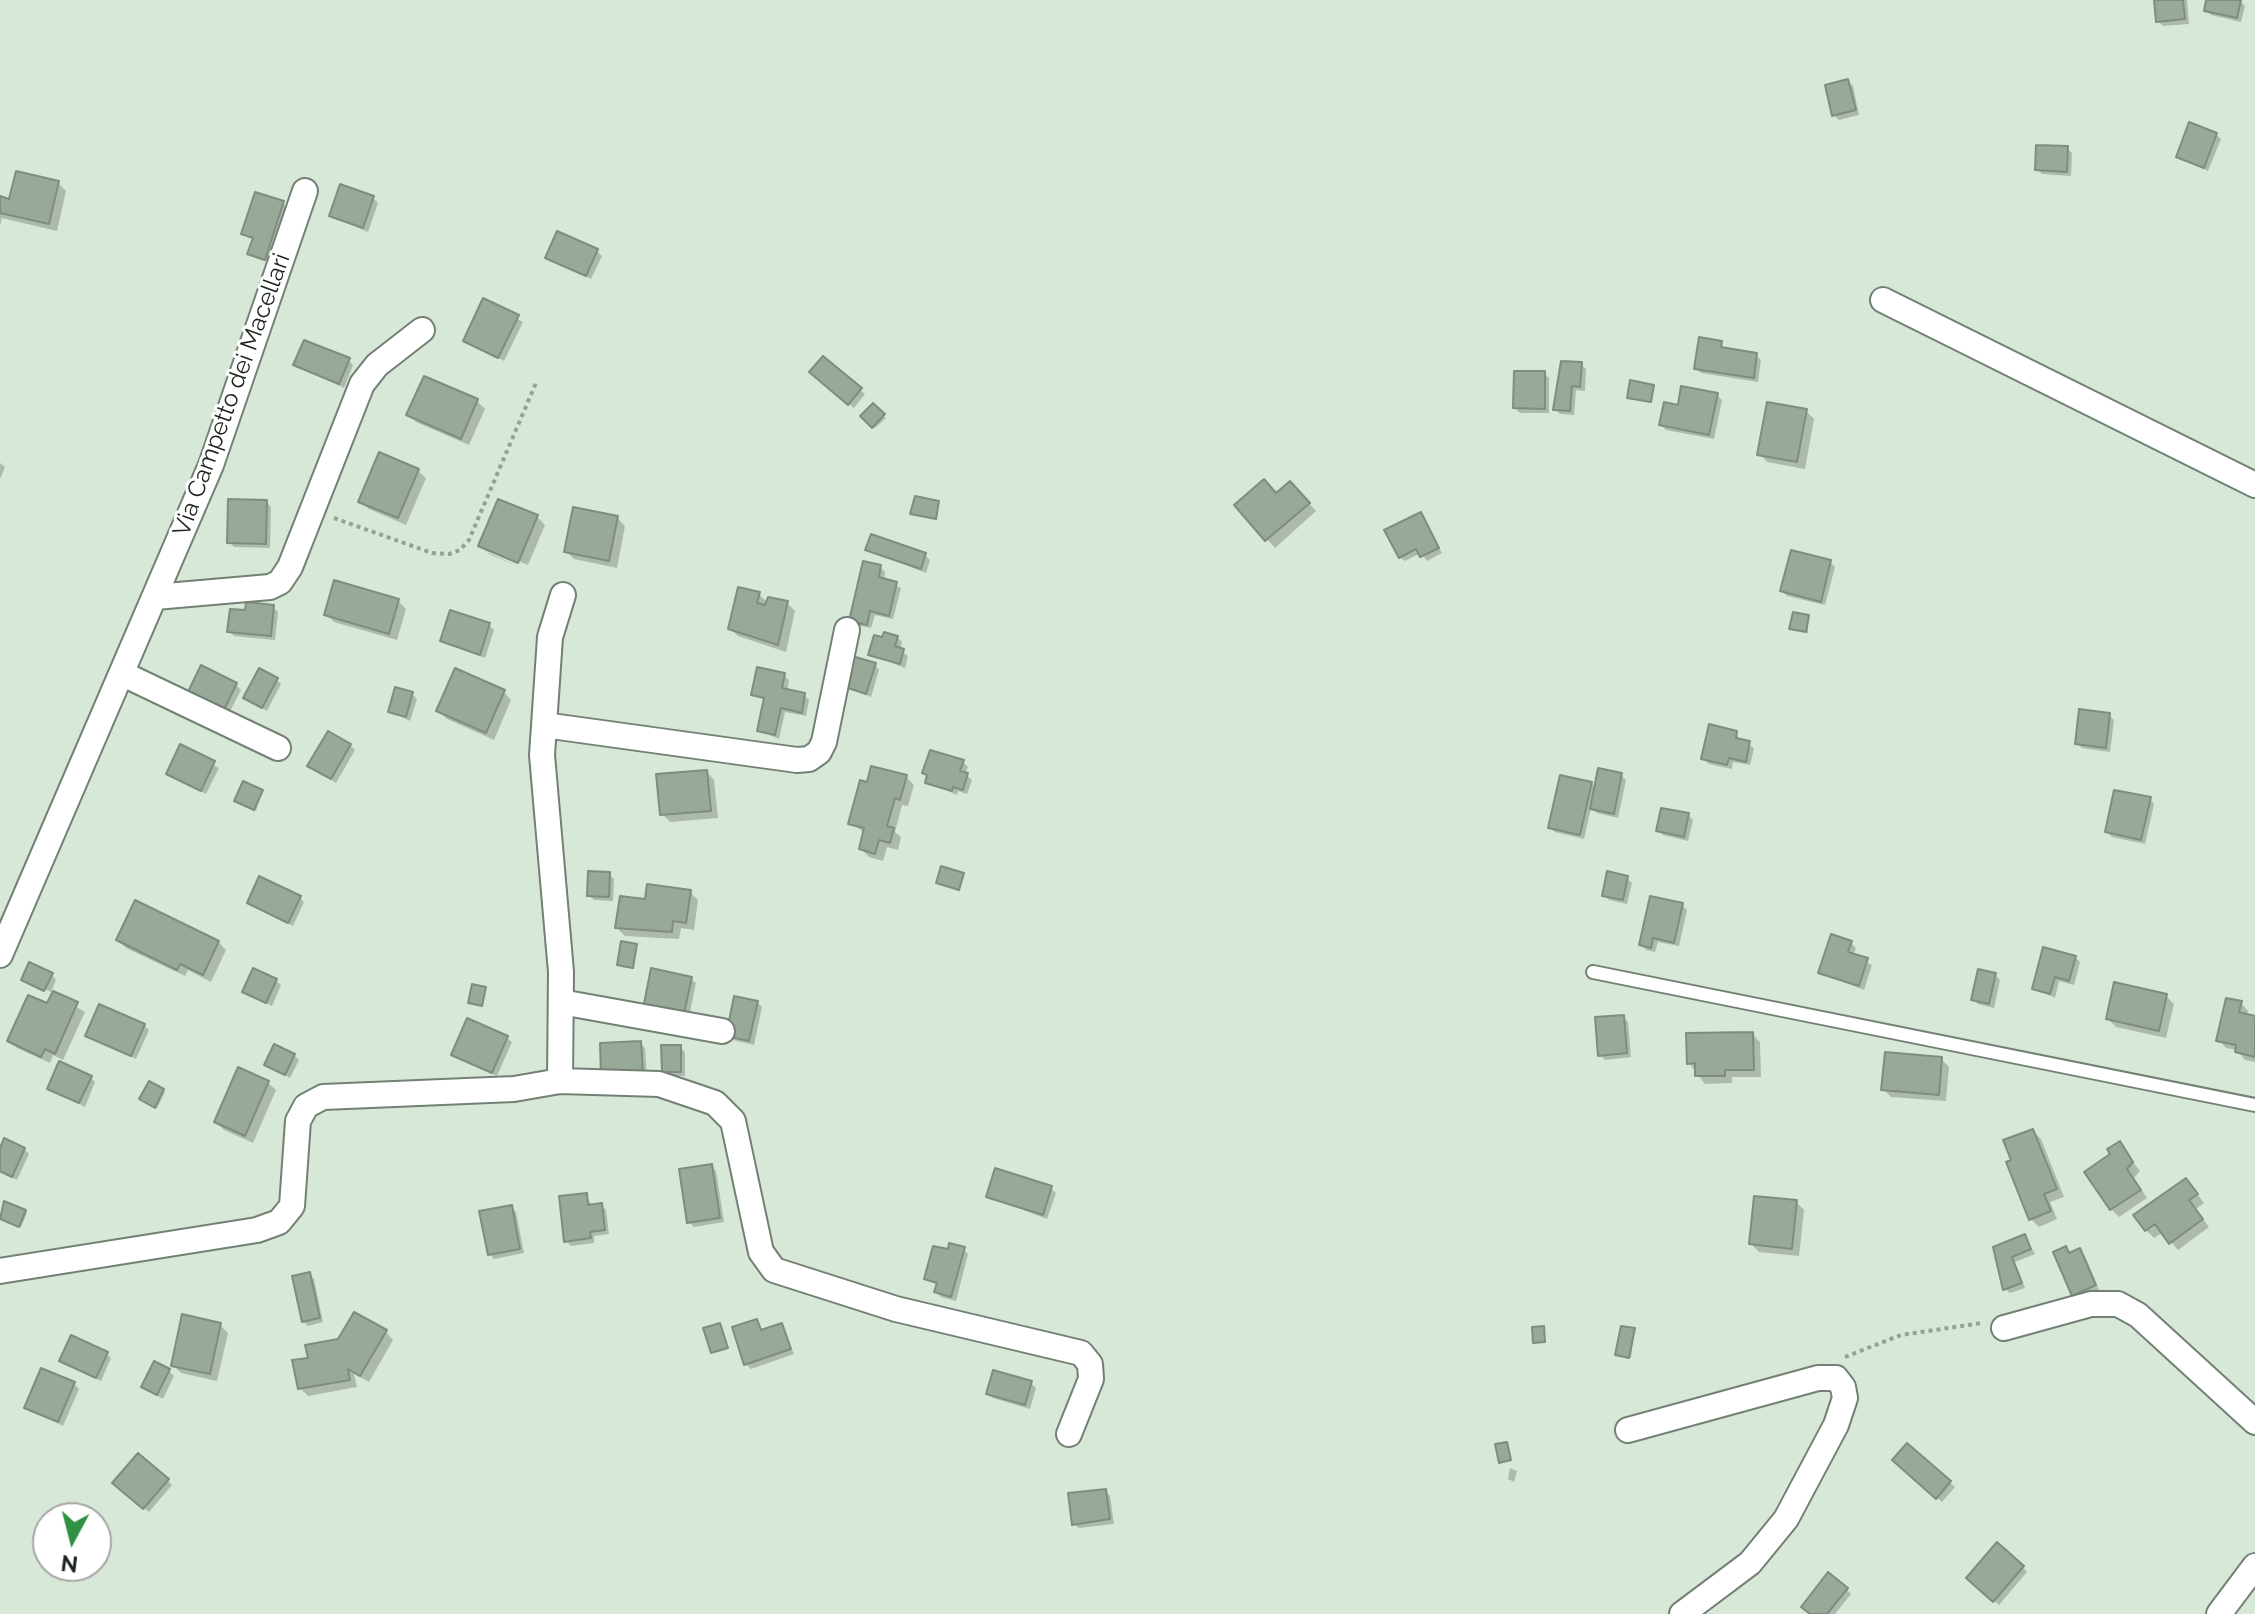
<!DOCTYPE html>
<html>
<head>
<meta charset="utf-8">
<style>
	body { margin:0 }
	#map { position:relative; width:2255px; height:1614px; overflow:hidden; background:#d7e8d8; font-family:Raleway,sans-serif }
	canvas { display:block }
	.north { position:absolute; left:32px; top:1502px; width:80px; height:80px; box-sizing:border-box; background:#fff; border:2px solid #a5a7a5; border-radius:50%; rotate:187deg; font-size:22px; font-weight:700; line-height:32px; text-align:center; color:#1d231d }
	.north::after { content:''; display:block; margin:auto; width:28px; height:36px; background:#329042; clip-path:polygon(50% 0,100% 100%,50% 72%,0 100%) }
</style>
</head>
<body>
<div id="map">
<canvas width="2255" height="1614"></canvas>
<div class="north">N</div>
</div>
<script>
const g = document.querySelector('canvas').getContext('2d');
g.lineJoin = 'round';
function paint(path, color) {
  g.fillStyle = color;
  g.fill(path, 'evenodd');
}
function poly(rows) {
  const path = new Path2D();
  for (const r of rows) {
    path.moveTo(r[0], r[1]);
    for (let i = 2; i < r.length; i += 2) path.lineTo(r[i], r[i + 1]);
  }
  return path;
}
function trace(path, color, width, dash) {
  g.strokeStyle = color;
  g.lineWidth = width;
  g.lineCap = dash ? 'butt' : 'round';
  g.setLineDash(dash || []);
  g.stroke(path);
}
function label(font, color, halo, rows, align = 'center') {
  g.font = font + ' Raleway,sans-serif';
  g.lineWidth = 6;
  g.setLineDash([]);
  g.textBaseline = 'middle';
  g.strokeStyle = halo;
  g.fillStyle = color;
  for (const [text, x, y, turn = 0] of rows) {
    g.save();
    g.translate(x, y);
    g.rotate((+turn || 0) * Math.PI / 180);
    g.textAlign = isNaN(turn) ? turn : align;
    if (halo) g.strokeText(text, 0, 0);
    g.fillText(text, 0, 0);
    g.restore();
  }
}
paint(poly([
	[2156,0,2187,0,2189,24,2163,26,2158,21],
	[2208,0,2240,1,2245,6,2241,22,2211,15,2206,10],
	[1848,82,1853,86,1859,115,1839,120,1834,115],
	[2216,134,2221,139,2208,171,2178,157],
	[2067,148,2072,153,2071,176,2042,174,2037,169],
	[58,183,66,191,57,231,2,218,0,226,0,198,11,201],
	[373,198,378,203,368,232,331,216],
	[283,203,288,208,270,263,255,258,250,253,254,240,244,234],
	[597,251,602,256,591,279,548,258],
	[484,300,523,322,504,361,465,340],
	[1721,343,1725,350,1756,355,1761,360,1758,382,1701,373,1696,368],
	[348,360,353,365,344,388,295,365],
	[1581,364,1586,369,1585,391,1576,390,1574,415,1560,414,1555,409],
	[1544,373,1549,378,1549,413,1520,413,1515,408],
	[816,377,860,390,865,394,854,408],
	[1653,386,1652,403,1629,398],
	[1717,395,1722,400,1714,439,1666,430,1661,425,1679,407],
	[477,401,485,409,469,445,416,422,409,415],
	[873,406,886,418,875,428,863,416],
	[1806,411,1814,419,1805,469,1767,462,1760,454],
	[0,463,5,467,0,479],
	[418,471,426,478,406,525,369,509,361,502],
	[1298,491,1316,511,1275,548,1237,506],
	[266,502,271,507,270,548,234,547,229,542],
	[938,503,937,520,913,514],
	[1421,514,1442,553,1427,561,1421,553,1405,561,1400,557],
	[537,517,545,525,528,565,487,548,487,552,526,570,489,554,481,546],
	[617,518,625,526,617,568,574,559,566,551],
	[867,550,925,555,930,560,926,573],
	[1830,562,1835,567,1825,605,1787,596,1782,591],
	[880,567,885,572,884,581,901,588,893,619,875,615,871,628,856,625,851,620],
	[759,594,768,603,787,603,795,611,786,652,738,636,730,628],
	[398,601,406,609,397,640,334,622,326,614],
	[273,607,278,612,275,640,234,636,229,631,246,612],
	[1808,617,1808,633,1791,628],
	[489,625,494,630,485,658,442,641],
	[897,637,902,642,900,650,908,656,905,668,870,654,884,640],
	[875,665,879,670,871,697,844,686],
	[784,675,789,680,787,692,804,695,809,700,806,716,785,712,779,739,760,731,766,701,753,694],
	[276,679,281,684,267,711,246,698],
	[236,685,241,690,226,719,192,703],
	[504,692,511,700,494,740,447,719,439,711],
	[412,694,417,699,410,721,390,711],
	[2109,715,2114,720,2110,752,2082,748,2077,743],
	[1736,733,1740,741,1754,748,1750,765,1733,762,1732,769,1709,764,1704,759],
	[350,745,355,750,336,783,310,766],
	[181,747,219,768,206,794,168,774],
	[963,762,968,767,965,774,972,780,967,794,958,791,957,795,927,782,929,777,924,773],
	[707,772,714,780,718,818,670,822,662,814],
	[1621,775,1626,780,1618,818,1597,813,1591,808,1584,839,1555,832,1550,827,1591,783,1596,789],
	[906,777,914,785,908,806,902,805,895,832,901,837,898,850,887,847,883,861,869,857,861,849,865,833,851,823],
	[262,792,256,811,238,802],
	[2150,799,2154,804,2145,844,2112,837,2107,832],
	[1688,815,1693,820,1688,841,1663,835,1658,830],
	[609,874,614,879,613,901,594,900,589,895],
	[963,874,960,891,938,883],
	[1627,878,1632,883,1627,904,1609,900,1604,895],
	[690,892,698,900,694,930,681,928,679,939,625,936,617,928,647,902],
	[299,897,304,902,293,926,249,903],
	[1682,905,1687,910,1679,946,1658,942,1655,952,1646,950,1641,945],
	[118,940,218,942,226,950,211,982,188,970,185,976,126,948],
	[1851,943,1856,948,1853,956,1872,965,1864,990,1820,973],
	[636,946,634,969,621,967,619,965],
	[2075,957,2080,962,2074,985,2059,981,2055,998,2034,988],
	[52,975,56,980,51,992,26,980],
	[1995,975,2000,980,1994,1008,1978,1004,1973,999],
	[691,979,696,983,688,1022,650,1014],
	[276,981,281,985,272,1006,244,992],
	[54,994,85,1012,63,1060,53,1055,50,1063,17,1048,9,1040,48,1006],
	[2166,996,2174,1004,2166,1038,2116,1027,2108,1019],
	[757,1002,762,1007,754,1045,733,1040,728,1035],
	[2241,1003,2248,1011,2247,1016,2255,1018,2255,1062,2245,1060,2237,1050,2226,1048,2219,1040],
	[1623,1017,1628,1022,1631,1057,1605,1060,1600,1055],
	[144,1025,149,1030,136,1059,88,1036],
	[1752,1034,1760,1042,1761,1077,1732,1077,1732,1083,1705,1084,1689,1063],
	[507,1038,512,1042,497,1076,453,1055],
	[640,1043,645,1048,647,1079,603,1075],
	[680,1047,685,1052,685,1076,668,1076,664,1071],
	[294,1055,299,1060,290,1078,266,1064],
	[1941,1059,1949,1067,1946,1101,1891,1097,1883,1089],
	[239,1070,268,1083,276,1090,253,1143,224,1130,216,1122],
	[91,1078,95,1082,85,1107,50,1088],
	[150,1083,165,1092,157,1108,143,1101],
	[2033,1131,2041,1139,2064,1197,2050,1202,2057,1219,2039,1227,2031,1219,2014,1161],
	[2119,1144,2140,1171,2134,1178,2147,1198,2119,1217,2111,1209,2113,1155],
	[24,1149,29,1154,17,1180,0,1173,0,1153],
	[711,1166,716,1171,724,1222,694,1227,689,1222],
	[1051,1188,1056,1193,1047,1219,988,1196],
	[2193,1188,2204,1203,2196,1209,2209,1227,2178,1250,2163,1232,2154,1238,2146,1230],
	[586,1195,592,1206,601,1205,606,1210,609,1234,594,1236,594,1243,571,1246,566,1241],
	[1796,1202,1804,1210,1799,1256,1759,1252,1751,1244],
	[5,1203,27,1213,21,1227,0,1218],
	[511,1207,516,1212,524,1253,494,1259,490,1254],
	[2025,1237,2035,1254,2015,1262,2025,1288,2010,1293,2005,1289,1995,1248],
	[963,1249,968,1254,956,1301,941,1297,936,1292,938,1285,926,1279,949,1252],
	[2065,1249,2071,1254,2079,1250,2084,1255,2099,1290,2078,1299,2074,1294],
	[309,1275,314,1279,323,1322,308,1326,303,1321],
	[756,1321,763,1331,781,1325,794,1354,751,1369,746,1364],
	[220,1325,228,1333,217,1381,181,1373,173,1365],
	[1634,1330,1631,1358,1619,1356,1617,1354],
	[386,1332,393,1340,369,1382,354,1374,357,1387,308,1396,300,1388,310,1359],
	[106,1353,111,1358,101,1381,62,1360],
	[169,1371,174,1376,163,1399,143,1387],
	[1031,1383,1036,1388,1030,1409,993,1398,988,1394],
	[74,1384,79,1389,63,1426,27,1407],
	[1907,1446,1955,1487,1942,1502,1899,1465],
	[1510,1468,1517,1471,1514,1482,1508,1479],
	[167,1480,172,1485,149,1512,120,1488],
	[1105,1491,1110,1496,1114,1524,1079,1528,1074,1524],
	[2023,1567,2027,1572,1999,1605,1973,1583],
	[1846,1589,1851,1594,1835,1614,1811,1614]
]), '#0003');
const building = poly([
	[2154,0,2183,0,2185,19,2156,22,2154,0],
	[2206,0,2241,0,2237,18,2204,11,2206,0],
	[1848,79,1856,110,1832,116,1825,85,1848,79],
	[2189,122,2217,133,2204,168,2176,157,2189,122],
	[2036,145,2068,146,2067,172,2035,170,2036,145],
	[16,171,59,181,49,224,0,213,0,196,9,199,16,171],
	[340,184,374,196,363,228,329,216,340,184],
	[255,192,284,201,265,260,247,254,253,238,241,234,255,192],
	[557,231,598,249,586,276,545,258,557,231],
	[483,298,519,315,498,358,463,341,483,298],
	[1699,337,1722,341,1721,347,1757,353,1754,378,1694,369,1699,337],
	[304,340,350,358,339,384,293,365,304,340],
	[823,356,862,388,848,405,809,372,823,356],
	[1561,361,1582,362,1580,387,1572,386,1570,411,1553,410,1561,361],
	[1514,371,1545,371,1545,409,1513,408,1514,371],
	[424,376,478,399,461,439,406,415,424,376],
	[1630,380,1654,385,1651,402,1627,398,1630,380],
	[1681,386,1718,393,1709,435,1659,425,1664,402,1678,405,1681,386],
	[1767,402,1807,409,1797,462,1757,455,1767,402],
	[873,403,885,414,872,428,860,416,873,403],
	[379,452,419,469,398,518,358,502,379,452],
	[1264,479,1276,493,1290,481,1310,503,1265,541,1234,505,1264,479],
	[915,496,939,501,936,519,910,514,915,496],
	[228,499,267,500,266,544,227,543,228,499],
	[498,499,538,515,518,563,478,546,498,499],
	[573,507,618,516,609,561,564,552,573,507],
	[1421,512,1439,548,1420,557,1416,549,1399,558,1384,530,1421,512],
	[871,534,926,553,921,569,865,550,871,534],
	[1791,550,1831,560,1821,602,1780,591,1791,550],
	[863,561,881,565,879,577,897,582,889,616,870,611,867,625,849,621,863,561],
	[334,580,399,599,389,634,324,615,334,580],
	[738,587,760,592,757,603,765,605,768,597,788,601,778,645,728,629,738,587],
	[246,602,274,605,271,636,227,632,230,609,245,610,246,602],
	[450,610,490,623,480,655,440,641,450,610],
	[1793,612,1809,615,1806,632,1789,629,1793,612],
	[884,632,898,636,895,646,904,649,900,664,868,655,874,635,882,637,884,632],
	[852,656,876,663,866,694,842,686,852,656],
	[201,665,237,683,221,716,185,698,201,665],
	[757,667,785,673,782,688,805,693,802,713,781,708,775,735,757,731,764,698,751,695,757,667],
	[259,668,278,678,262,708,243,698,259,668],
	[455,668,505,690,486,733,436,711,455,668],
	[395,687,413,692,406,717,388,712,395,687],
	[2079,709,2110,713,2106,748,2075,744,2079,709],
	[1709,724,1737,731,1736,738,1750,741,1746,762,1729,758,1727,765,1701,759,1709,724],
	[328,731,351,744,331,779,307,766,328,731],
	[180,744,215,761,201,791,166,774,180,744],
	[930,750,964,760,960,771,968,773,963,790,953,787,952,791,925,783,927,775,922,773,930,750],
	[871,766,907,775,900,800,895,798,887,826,894,828,890,843,879,840,875,854,859,849,864,828,848,824,860,780,867,782,871,766],
	[1598,768,1622,773,1614,814,1590,809,1598,768],
	[707,770,711,811,660,815,656,774,707,770],
	[1560,775,1592,782,1580,835,1548,828,1560,775],
	[243,781,263,790,254,810,234,801,243,781],
	[2114,790,2151,797,2141,840,2105,832,2114,790],
	[1661,808,1689,813,1684,837,1656,831,1661,808],
	[941,866,964,873,959,890,936,883,941,866],
	[588,871,610,872,609,897,587,896,588,871],
	[1607,871,1628,876,1623,900,1602,896,1607,871],
	[259,876,301,896,288,923,247,903,259,876],
	[647,884,691,890,686,923,673,921,672,932,615,928,620,896,645,899,647,884],
	[1650,896,1683,903,1674,943,1653,938,1651,948,1639,945,1650,896],
	[135,900,219,941,203,975,180,964,177,970,116,940,135,900],
	[1831,934,1852,941,1848,952,1868,958,1859,986,1818,973,1831,934],
	[621,941,637,944,633,968,617,965,621,941],
	[2043,947,2076,956,2069,981,2055,977,2050,994,2032,989,2043,947],
	[29,962,53,973,44,991,21,980,29,962],
	[253,968,277,979,266,1003,242,992,253,968],
	[651,968,692,977,683,1018,643,1009,651,968],
	[1978,969,1996,973,1989,1004,1971,1000,1978,969],
	[2114,982,2167,994,2159,1031,2106,1019,2114,982],
	[472,984,486,987,482,1006,468,1003,472,984],
	[53,991,78,1002,55,1054,45,1049,41,1057,7,1041,28,995,47,1003,53,991],
	[734,996,758,1001,749,1041,726,1036,734,996],
	[2226,998,2242,1001,2239,1012,2255,1016,2255,1057,2235,1052,2236,1045,2216,1041,2226,998],
	[99,1004,145,1024,131,1056,85,1036,99,1004],
	[1624,1015,1627,1053,1598,1056,1595,1017,1624,1015],
	[467,1018,508,1036,492,1073,451,1055,467,1018],
	[1753,1032,1754,1070,1725,1070,1725,1076,1695,1076,1695,1063,1687,1064,1686,1033,1753,1032],
	[641,1041,643,1074,601,1076,600,1043,641,1041],
	[274,1044,295,1054,285,1075,264,1065,274,1044],
	[661,1045,681,1045,681,1072,662,1072,661,1045],
	[1885,1052,1942,1057,1939,1095,1881,1090,1885,1052],
	[59,1061,92,1076,79,1103,47,1089,59,1061],
	[238,1067,269,1081,245,1136,214,1122,238,1067],
	[149,1081,164,1089,155,1108,139,1099,149,1081],
	[2033,1129,2057,1189,2044,1194,2051,1211,2029,1220,2006,1162,2011,1160,2003,1140,2033,1129],
	[4,1138,25,1148,12,1177,0,1171,0,1148,4,1138],
	[2120,1141,2133,1162,2127,1169,2141,1190,2110,1210,2084,1172,2110,1154,2107,1149,2120,1141],
	[712,1164,720,1218,687,1223,679,1169,712,1164],
	[995,1168,1052,1186,1043,1215,986,1197,995,1168],
	[2186,1178,2198,1194,2189,1200,2203,1219,2169,1244,2155,1224,2145,1231,2133,1215,2186,1178],
	[587,1193,588,1205,602,1203,605,1230,590,1232,591,1238,564,1242,559,1196,587,1193],
	[1754,1196,1797,1200,1792,1249,1749,1244,1754,1196],
	[4,1201,26,1210,19,1227,0,1219,4,1201],
	[512,1205,520,1249,488,1255,479,1211,512,1205],
	[2025,1234,2031,1249,2012,1257,2022,1283,2003,1290,1993,1247,2025,1234],
	[949,1243,965,1247,951,1297,934,1292,937,1283,924,1279,933,1246,948,1249,949,1243],
	[2066,1246,2069,1253,2080,1248,2096,1285,2072,1296,2053,1252,2066,1246],
	[310,1272,320,1318,302,1322,292,1276,310,1272],
	[354,1312,387,1330,360,1376,348,1369,350,1380,298,1389,292,1360,308,1358,305,1345,338,1339,354,1312],
	[182,1314,221,1323,210,1374,171,1366,182,1314],
	[757,1319,761,1330,782,1323,791,1349,744,1365,732,1327,757,1319],
	[720,1323,728,1348,711,1353,703,1328,720,1323],
	[1544,1326,1545,1342,1533,1343,1532,1327,1544,1326],
	[1621,1326,1635,1328,1629,1358,1615,1355,1621,1326],
	[71,1335,108,1352,96,1378,59,1361,71,1335],
	[154,1361,170,1369,157,1395,141,1387,154,1361],
	[41,1368,75,1382,58,1422,24,1408,41,1368],
	[993,1370,1032,1381,1025,1405,986,1394,993,1370],
	[1507,1442,1511,1460,1499,1463,1495,1444,1507,1442],
	[1907,1443,1951,1481,1936,1499,1892,1460,1907,1443],
	[138,1453,169,1479,143,1509,112,1483,138,1453],
	[1106,1489,1110,1519,1072,1525,1068,1493,1106,1489],
	[1997,1542,2024,1566,1993,1602,1966,1578,1997,1542],
	[1828,1572,1848,1588,1827,1614,1810,1614,1801,1607,1828,1572]
]);
paint(building, '#99a999');
trace(building, '#7e8d7e', 2);
const service = poly([
	[1593,972,2255,1105]
]);
const minor = poly([
	[1883,300,2255,485],
	[155,597,270,587,280,582,290,567,362,384,377,365,422,330],
	[123,674,278,748],
	[544,725,797,760,809,759,819,752,824,742,847,630],
	[0,955,211,465,305,191],
	[561,1002,722,1031],
	[560,1081,561,972,542,755,550,637,563,595],
	[0,1271,257,1230,279,1222,292,1206,298,1121,306,1106,323,1097,514,1089,560,1081,659,1084,715,1103,733,1121,761,1252,774,1270,896,1309,1081,1353,1090,1364,1091,1379,1069,1434],
	[2004,1328,2091,1304,2118,1304,2138,1315,2255,1422],
	[1628,1430,1818,1378,1836,1378,1843,1387,1845,1398,1836,1425,1786,1519,1750,1563,1682,1614],
	[2219,1614,2255,1566]
]);
trace(service, '#728173', 16);
trace(minor, '#728173', 28);
trace(poly([
	[334,518,432,553,449,554,460,550,469,540,536,383],
	[1845,1357,1901,1335,1982,1323]
]), '#94a194', 4, [4, 4]);
trace(service, '#fff', 12);
trace(minor, '#fff', 24);
label('24px', '#1d231d', '#fff', [
	["Via Campetto dei Macellari",232,395,-70]
]);
</script>
</body>
</html>
